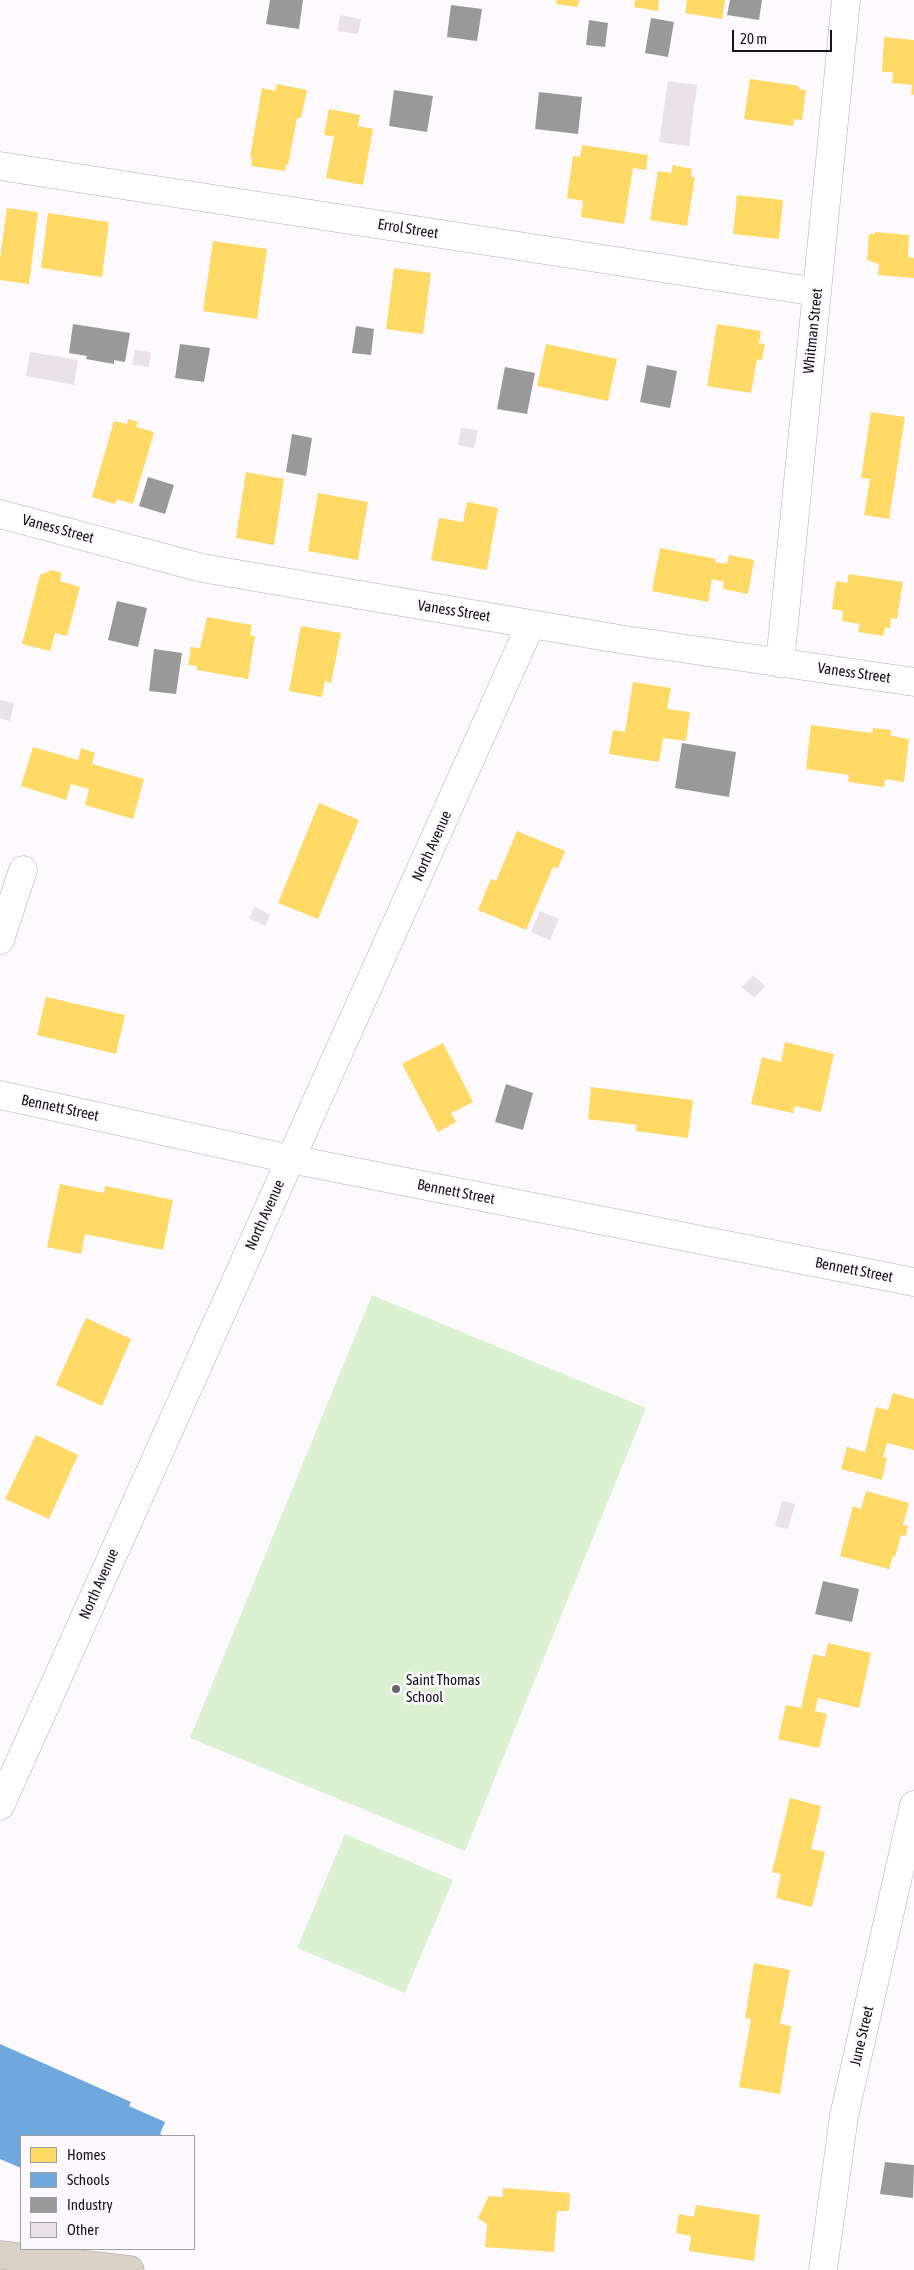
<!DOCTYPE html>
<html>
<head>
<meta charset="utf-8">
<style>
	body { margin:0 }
	#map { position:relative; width:914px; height:2270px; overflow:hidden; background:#fcfafd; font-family:"Asap Condensed",sans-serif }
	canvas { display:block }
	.legend { position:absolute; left:20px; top:2135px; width:175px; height:115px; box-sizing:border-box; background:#fcf9fe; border:1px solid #a09da3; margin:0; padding:6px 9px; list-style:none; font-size:15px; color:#17131b }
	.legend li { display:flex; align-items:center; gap:10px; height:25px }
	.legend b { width:25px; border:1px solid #a09da3 }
	.scale { position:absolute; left:732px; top:30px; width:100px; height:22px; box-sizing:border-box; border:2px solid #17131b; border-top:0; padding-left:6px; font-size:15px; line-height:18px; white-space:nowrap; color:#17131b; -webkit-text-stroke:4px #fcf9fe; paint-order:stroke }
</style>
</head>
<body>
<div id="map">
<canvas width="914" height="2270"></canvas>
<ul class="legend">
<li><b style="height:14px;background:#ffd966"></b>Homes</li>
<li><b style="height:14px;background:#6fa8dc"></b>Schools</li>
<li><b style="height:14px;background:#999"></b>Industry</li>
<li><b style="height:14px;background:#e9e2e7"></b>Other</li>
</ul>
<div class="scale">20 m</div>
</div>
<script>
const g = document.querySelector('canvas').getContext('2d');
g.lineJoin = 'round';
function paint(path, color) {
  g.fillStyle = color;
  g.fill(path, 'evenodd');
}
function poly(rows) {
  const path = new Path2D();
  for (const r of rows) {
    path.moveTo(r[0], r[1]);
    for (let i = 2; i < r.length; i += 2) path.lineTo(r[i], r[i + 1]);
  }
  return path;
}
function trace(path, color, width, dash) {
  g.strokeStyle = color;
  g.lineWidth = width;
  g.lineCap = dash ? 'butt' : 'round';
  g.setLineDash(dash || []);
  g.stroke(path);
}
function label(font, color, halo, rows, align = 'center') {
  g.font = font + ' "Asap Condensed",sans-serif';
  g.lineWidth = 5;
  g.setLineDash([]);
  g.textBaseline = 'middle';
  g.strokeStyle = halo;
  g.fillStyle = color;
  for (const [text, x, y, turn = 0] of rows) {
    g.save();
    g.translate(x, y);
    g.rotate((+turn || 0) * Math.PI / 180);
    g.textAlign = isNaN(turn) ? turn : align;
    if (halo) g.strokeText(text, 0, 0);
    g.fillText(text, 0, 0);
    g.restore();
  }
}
paint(poly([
	[372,1295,646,1408,465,1851,190,1738],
	[345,1834,453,1880,405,1993,297,1948]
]), '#dcf1d2');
paint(poly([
	[557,0,579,0,578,7,556,4],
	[635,0,659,0,658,11,634,7],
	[687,0,725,0,722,19,685,13],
	[884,37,914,40,914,95,911,94,912,85,892,83,893,72,882,72],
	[750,79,799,86,798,89,806,90,802,120,794,119,793,126,744,119],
	[277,84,307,90,301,118,297,118,288,165,286,164,285,171,251,166,252,158,250,157,262,88,275,91],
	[329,109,360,115,358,126,373,129,363,185,326,178,334,136,324,135],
	[582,145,648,155,646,170,633,168,624,224,581,217,583,201,567,198,573,156,580,157],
	[673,165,692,169,691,177,695,177,687,226,650,220,658,171,671,173],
	[737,195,783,200,779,239,733,234],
	[7,208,38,212,29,284,0,280,0,259],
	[48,213,109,222,102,277,41,268],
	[875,232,909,235,908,257,914,258,914,278,878,275,879,264,867,260,869,234,875,234],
	[213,241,267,249,257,319,203,311],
	[394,268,431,273,423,334,386,329],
	[717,324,761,331,759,343,765,344,762,360,757,359,751,393,707,386],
	[546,344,617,359,608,401,537,386],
	[871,412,905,417,889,519,864,515,870,479,861,478],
	[128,419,138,422,136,427,154,432,133,504,117,499,115,504,92,497,114,421,127,424],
	[246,472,284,479,274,545,236,538],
	[318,493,368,502,358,560,308,551],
	[467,502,498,508,487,570,431,560,439,518,463,522],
	[660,548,716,559,715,562,727,564,729,555,754,560,748,594,723,589,724,582,712,579,708,602,652,591],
	[52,570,62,573,60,581,80,587,67,636,55,633,50,651,22,644,40,575],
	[849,574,903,582,897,619,891,618,890,628,885,627,883,636,858,632,860,624,842,621,843,611,832,609,836,581,847,583],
	[207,617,252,625,250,635,255,636,248,679,197,670,197,666,188,665,191,647,200,648],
	[301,626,341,633,331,683,325,681,322,697,289,691],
	[633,682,671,688,667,709,690,712,686,741,663,738,659,762,609,754,613,730,625,732],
	[811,725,872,733,873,728,891,730,891,736,909,739,904,782,885,779,884,787,848,782,849,775,806,769],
	[33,747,78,760,81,748,95,753,92,764,144,779,133,819,85,805,89,789,71,784,66,800,21,786],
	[319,803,359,820,318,919,278,903],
	[517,831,565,851,558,868,553,867,526,930,478,910,491,879,496,881],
	[46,997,125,1015,116,1054,37,1035],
	[785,1042,834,1054,821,1112,795,1106,793,1113,751,1104,762,1057,781,1062],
	[443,1043,473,1102,451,1113,456,1122,438,1132,402,1064],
	[591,1087,693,1100,688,1138,636,1131,637,1125,588,1119],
	[60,1184,104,1193,105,1186,173,1200,163,1250,85,1234,81,1254,47,1247],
	[86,1318,131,1339,102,1406,56,1385],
	[893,1393,914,1399,914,1450,887,1443,883,1457,887,1458,882,1480,841,1469,847,1447,865,1452,876,1407,888,1410],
	[36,1435,78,1455,49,1519,5,1499],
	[866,1491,909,1503,903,1525,908,1526,906,1536,901,1535,895,1557,893,1556,889,1569,840,1556,853,1506,861,1509],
	[828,1643,871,1653,859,1708,818,1698,815,1711,827,1714,819,1748,778,1739,786,1705,801,1708,813,1654,825,1657],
	[790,1798,821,1806,811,1849,825,1852,812,1907,776,1898,781,1874,772,1872],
	[754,1963,790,1970,780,2024,791,2026,780,2094,739,2087,751,2019,745,2018],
	[503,2188,570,2193,569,2211,557,2211,554,2252,485,2247,487,2224,478,2218,489,2196,503,2197],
	[696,2205,760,2215,754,2261,689,2251,691,2236,676,2233,679,2214,694,2217]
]), '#ffd966');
paint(poly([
	[0,2044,131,2102,129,2106,165,2122,160,2134,165,2136,21,2136,21,2168,0,2159]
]), '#6fa8dc');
paint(poly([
	[270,0,303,0,299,29,266,24],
	[730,0,762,0,759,20,727,15],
	[451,5,482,9,477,41,447,37],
	[651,18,674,22,668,57,645,53],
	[589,20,608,23,605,47,586,45],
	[394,90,433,96,427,132,389,126],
	[539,92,582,97,578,134,535,129],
	[73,324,130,333,125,362,114,360,114,364,86,359,87,356,69,353],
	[356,326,374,329,371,355,352,353],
	[180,344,210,348,204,382,175,378],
	[647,365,677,371,670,408,640,402],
	[505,367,535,373,527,414,497,409],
	[292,434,312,438,306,476,286,472],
	[148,477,174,485,165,514,139,506],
	[117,601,147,608,138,647,108,640],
	[154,649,182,653,176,694,149,691],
	[682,743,736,752,729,797,675,788],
	[506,1084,533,1093,523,1130,495,1122],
	[823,1581,859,1589,852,1622,815,1614],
	[885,2162,914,2165,913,2198,880,2194]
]), '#999');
paint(poly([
	[340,15,361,19,358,34,337,31],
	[668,81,697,85,689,146,659,142],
	[135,350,151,352,149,367,132,365],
	[30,352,78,360,74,385,26,376],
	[461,428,478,430,474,448,458,445],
	[0,700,14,703,10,721,0,718],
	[255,907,270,915,265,926,249,918],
	[540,911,559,919,550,940,531,932],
	[753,975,765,986,754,998,742,987],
	[782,1501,795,1504,788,1529,775,1526]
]), '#e9e2e7');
const street = poly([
	[0,166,817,292],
	[0,514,202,568,625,640,914,682],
	[780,663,846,0],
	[0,940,23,870],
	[0,1095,290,1159,914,1282],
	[0,1806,531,624],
	[823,2270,844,2116,914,1805]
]);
const highway = poly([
	[0,2255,130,2270]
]);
trace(street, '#b2aeb4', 29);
trace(highway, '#aba098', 29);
trace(street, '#fffeff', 28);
trace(highway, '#dad1c7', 28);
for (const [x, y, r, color] of [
	[396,1689,5,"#67646a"]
]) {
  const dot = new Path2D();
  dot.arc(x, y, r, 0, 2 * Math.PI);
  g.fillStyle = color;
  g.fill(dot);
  trace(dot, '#fcf9fe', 2);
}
label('15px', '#17131b', '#fcf9fe', [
	["Errol Street",408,229,9],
	["Whitman Street",813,331,-84],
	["Vaness Street",58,529,15],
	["Vaness Street",454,611,9],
	["Vaness Street",854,673,8],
	["North Avenue",432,846,-66],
	["Bennett Street",60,1108,12],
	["Bennett Street",456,1192,11],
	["North Avenue",265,1215,-66],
	["Bennett Street",854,1270,11],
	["North Avenue",99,1584,-66],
	["June Street",862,2036,-77]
]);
label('15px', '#17131b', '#fcf9fe', [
	["Saint Thomas",406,1680],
	["School",406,1697]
], 'left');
</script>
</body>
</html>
